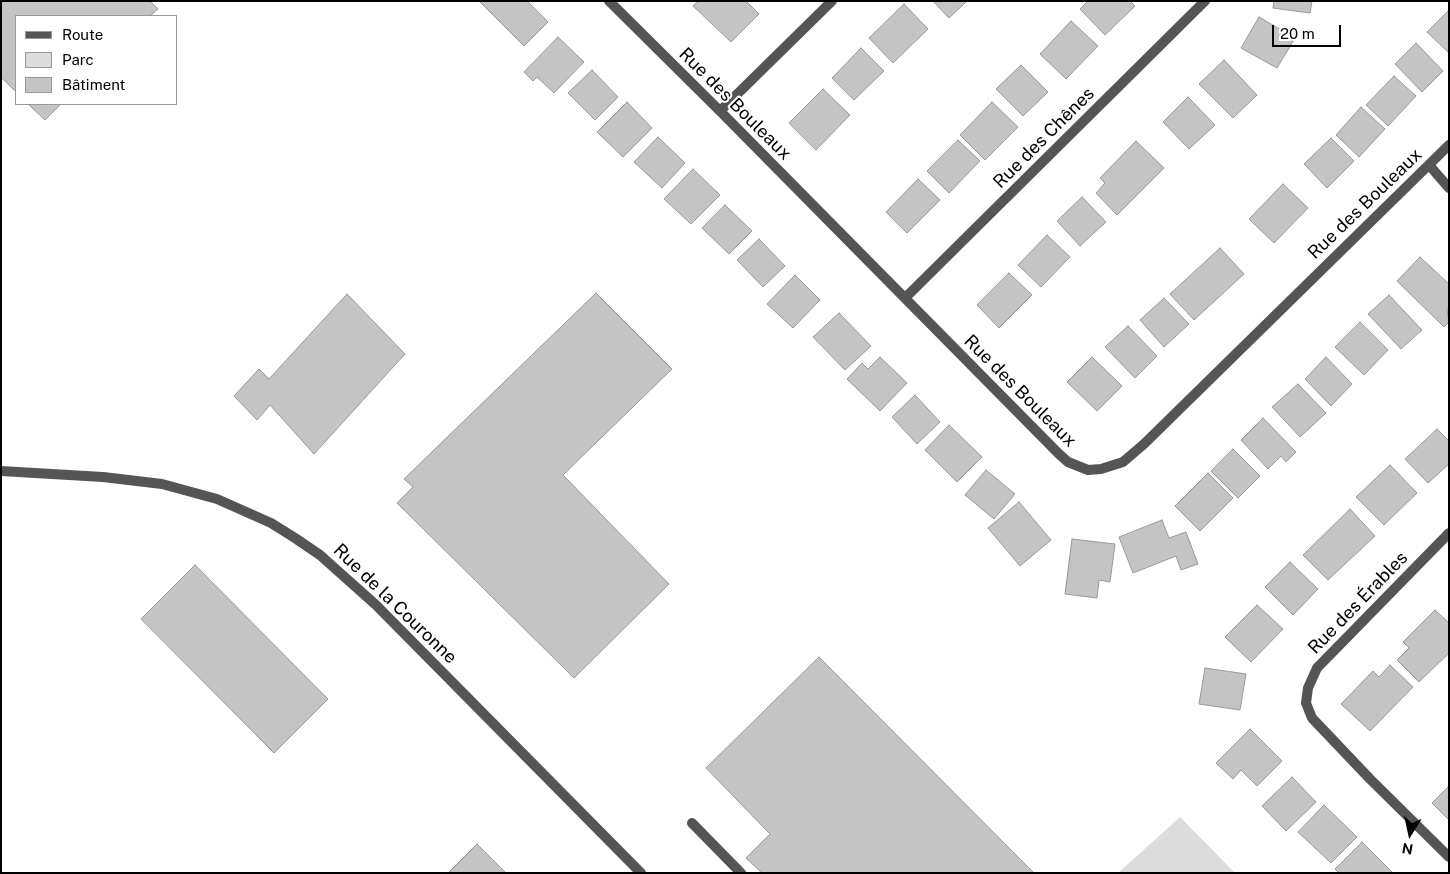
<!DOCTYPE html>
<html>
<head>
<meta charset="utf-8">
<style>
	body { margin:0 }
	#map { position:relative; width:1450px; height:874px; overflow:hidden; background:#fff; font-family:"Public Sans",sans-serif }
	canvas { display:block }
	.frame { position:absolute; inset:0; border:2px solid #000; pointer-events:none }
	.legend { position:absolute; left:15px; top:15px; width:162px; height:90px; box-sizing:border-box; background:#fff; border:1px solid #999; margin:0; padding:6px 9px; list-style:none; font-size:15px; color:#000 }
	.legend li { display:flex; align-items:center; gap:10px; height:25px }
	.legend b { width:25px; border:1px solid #999 }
	.north { position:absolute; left:1385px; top:809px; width:50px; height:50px; -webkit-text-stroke:4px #fff; paint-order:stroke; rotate:190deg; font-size:14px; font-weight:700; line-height:20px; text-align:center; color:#000 }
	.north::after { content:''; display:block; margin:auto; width:18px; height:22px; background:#000; clip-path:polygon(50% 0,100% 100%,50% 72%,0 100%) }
	.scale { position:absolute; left:1272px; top:25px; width:69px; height:22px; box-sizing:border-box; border:2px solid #000; border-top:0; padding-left:6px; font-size:15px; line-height:18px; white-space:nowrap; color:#000; -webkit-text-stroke:4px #fff; paint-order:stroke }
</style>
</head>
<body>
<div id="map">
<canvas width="1450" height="874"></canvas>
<div class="frame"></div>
<ul class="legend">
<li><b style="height:6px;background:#555"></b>Route</li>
<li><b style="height:14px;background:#dcdcdc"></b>Parc</li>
<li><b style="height:14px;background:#c4c4c4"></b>Bâtiment</li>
</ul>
<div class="north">N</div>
<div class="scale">20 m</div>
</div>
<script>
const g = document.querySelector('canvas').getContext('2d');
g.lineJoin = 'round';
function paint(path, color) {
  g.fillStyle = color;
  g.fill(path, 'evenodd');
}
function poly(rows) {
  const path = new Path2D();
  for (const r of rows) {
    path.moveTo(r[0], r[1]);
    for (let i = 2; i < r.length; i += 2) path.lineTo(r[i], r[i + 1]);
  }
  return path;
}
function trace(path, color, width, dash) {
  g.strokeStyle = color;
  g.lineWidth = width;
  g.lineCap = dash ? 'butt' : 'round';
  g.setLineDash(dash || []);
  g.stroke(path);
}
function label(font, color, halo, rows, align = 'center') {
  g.font = font + ' "Public Sans",sans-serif';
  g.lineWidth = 4;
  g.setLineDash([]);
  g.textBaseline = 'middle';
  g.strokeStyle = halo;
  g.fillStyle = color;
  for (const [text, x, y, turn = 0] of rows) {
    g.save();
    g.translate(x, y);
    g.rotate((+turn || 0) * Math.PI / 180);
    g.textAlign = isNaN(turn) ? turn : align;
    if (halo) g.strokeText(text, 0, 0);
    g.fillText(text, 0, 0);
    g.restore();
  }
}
paint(poly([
	[1180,817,1235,873,1118,873]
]), '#dcdcdc');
const building = poly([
	[1,1,150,1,158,9,150,16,16,16,16,92,1,77,1,1],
	[479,1,527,1,548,22,524,46,479,1],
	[698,1,746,1,759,14,731,42,693,6,698,1],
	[933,1,967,1,949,18,933,1],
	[1088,1,1130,1,1135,6,1105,35,1080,9,1088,1],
	[1274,1,1312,1,1310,13,1273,8,1274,1],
	[904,4,928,29,893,63,869,38,904,4],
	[1449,10,1449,53,1427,32,1449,10],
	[1259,17,1295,38,1277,68,1241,48,1259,17],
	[1071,21,1098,46,1066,79,1040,54,1071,21],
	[558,37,584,62,554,93,537,77,533,81,524,72,558,37],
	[1416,43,1443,71,1422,92,1395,64,1416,43],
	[861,48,884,71,854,100,832,78,861,48],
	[1224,60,1257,95,1233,118,1199,84,1224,60],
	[1021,65,1048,92,1023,116,996,89,1021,65],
	[592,70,618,97,595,120,568,93,592,70],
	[1394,76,1416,96,1388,126,1366,105,1394,76],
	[823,89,850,115,816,150,789,123,823,89],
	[1188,97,1215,125,1189,149,1163,122,1188,97],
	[627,102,652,128,623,157,597,132,627,102],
	[992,102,1018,127,985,160,960,135,992,102],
	[28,104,61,104,45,120,28,104],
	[1361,107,1385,129,1359,157,1336,135,1361,107],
	[658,137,685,163,662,188,634,162,658,137],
	[1331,138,1354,161,1327,188,1304,164,1331,138],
	[958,140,980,161,949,193,927,171,958,140],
	[1136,141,1164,168,1117,215,1096,193,1105,183,1100,178,1136,141],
	[693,169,720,195,691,224,664,199,693,169],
	[918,179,940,200,907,233,886,212,918,179],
	[1283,184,1308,208,1274,243,1249,219,1283,184],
	[1082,197,1106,222,1080,246,1057,221,1082,197],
	[725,205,752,231,729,254,702,228,725,205],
	[1047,235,1070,257,1041,287,1018,265,1047,235],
	[759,239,785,266,763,287,737,260,759,239],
	[1220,248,1244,274,1194,320,1170,294,1220,248],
	[1420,257,1449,284,1449,307,1447,309,1449,322,1444,327,1397,281,1420,257],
	[1009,273,1032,295,999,328,977,305,1009,273],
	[795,275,820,300,793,328,767,304,795,275],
	[596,293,672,369,563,475,669,584,574,678,397,503,413,487,404,479,596,293],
	[347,294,405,354,314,454,270,405,257,420,234,396,259,369,269,379,347,294],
	[1389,295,1422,330,1401,349,1368,314,1389,295],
	[1164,298,1189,324,1164,347,1140,320,1164,298],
	[839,313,871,346,845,370,813,337,839,313],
	[1360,322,1388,350,1364,375,1335,347,1360,322],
	[1128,326,1157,356,1135,378,1105,347,1128,326],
	[880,357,907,383,880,411,847,379,862,363,868,369,880,357],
	[1092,357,1122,386,1097,411,1067,382,1092,357],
	[1326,357,1352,384,1331,406,1305,379,1326,357],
	[1298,384,1326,413,1300,437,1272,407,1298,384],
	[915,395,940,422,917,444,892,417,915,395],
	[1263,418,1296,452,1286,462,1281,456,1268,469,1241,440,1263,418],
	[949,425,982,457,957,482,925,450,949,425],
	[1437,429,1449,441,1449,464,1428,483,1405,459,1437,429],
	[1233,449,1260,476,1238,498,1211,471,1233,449],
	[1390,465,1417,493,1384,525,1356,497,1390,465],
	[986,470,1015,494,994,519,965,495,986,470],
	[1208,473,1233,498,1200,531,1175,506,1208,473],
	[1019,502,1051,540,1020,566,988,528,1019,502],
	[1350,509,1375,536,1328,580,1303,555,1350,509],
	[1162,520,1169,538,1186,532,1198,564,1181,570,1176,556,1133,573,1119,537,1162,520],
	[1072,539,1115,544,1110,582,1099,580,1097,598,1065,594,1072,539],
	[1290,562,1318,589,1293,615,1265,587,1290,562],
	[195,565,328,699,274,753,141,619,195,565],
	[1257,605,1283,629,1251,662,1225,637,1257,605],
	[1435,610,1449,623,1449,653,1419,682,1397,660,1409,648,1403,642,1435,610],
	[819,657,1034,873,762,873,746,858,770,834,706,768,819,657],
	[1390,665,1413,687,1370,731,1341,704,1373,671,1379,677,1390,665],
	[1205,668,1246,674,1240,710,1199,704,1205,668],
	[1250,729,1282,761,1257,786,1241,770,1233,779,1216,763,1250,729],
	[1292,777,1316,802,1286,831,1262,806,1292,777],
	[1449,786,1449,820,1432,803,1449,786],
	[1324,805,1357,837,1331,863,1298,832,1324,805],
	[1362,842,1393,873,1339,873,1335,869,1362,842],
	[477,844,506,873,448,873,477,844]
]);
paint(building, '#c4c4c4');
trace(building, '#999', 1);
trace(poly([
	[692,823,741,873]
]), '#555', 10);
trace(poly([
	[609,1,720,111,1059,454,1068,462,1088,470,1101,469,1123,462,1144,444,1449,145],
	[720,111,832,1],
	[1429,165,1449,188],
	[905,298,1205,1],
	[1,471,103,477,162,484,217,499,271,523,295,538,320,555,376,605,641,873],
	[1449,533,1317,668,1308,688,1306,703,1312,718,1370,779,1449,857]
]), '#555', 10);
label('18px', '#000', '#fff', [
	["Rue des Bouleaux",735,104,45],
	["Rue des Chênes",1044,138,-45],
	["Rue des Bouleaux",1365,204,-44],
	["Rue des Bouleaux",1020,391,45],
	["Rue des Érables",1358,603,-46],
	["Rue de la Couronne",395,604,44]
]);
</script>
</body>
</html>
